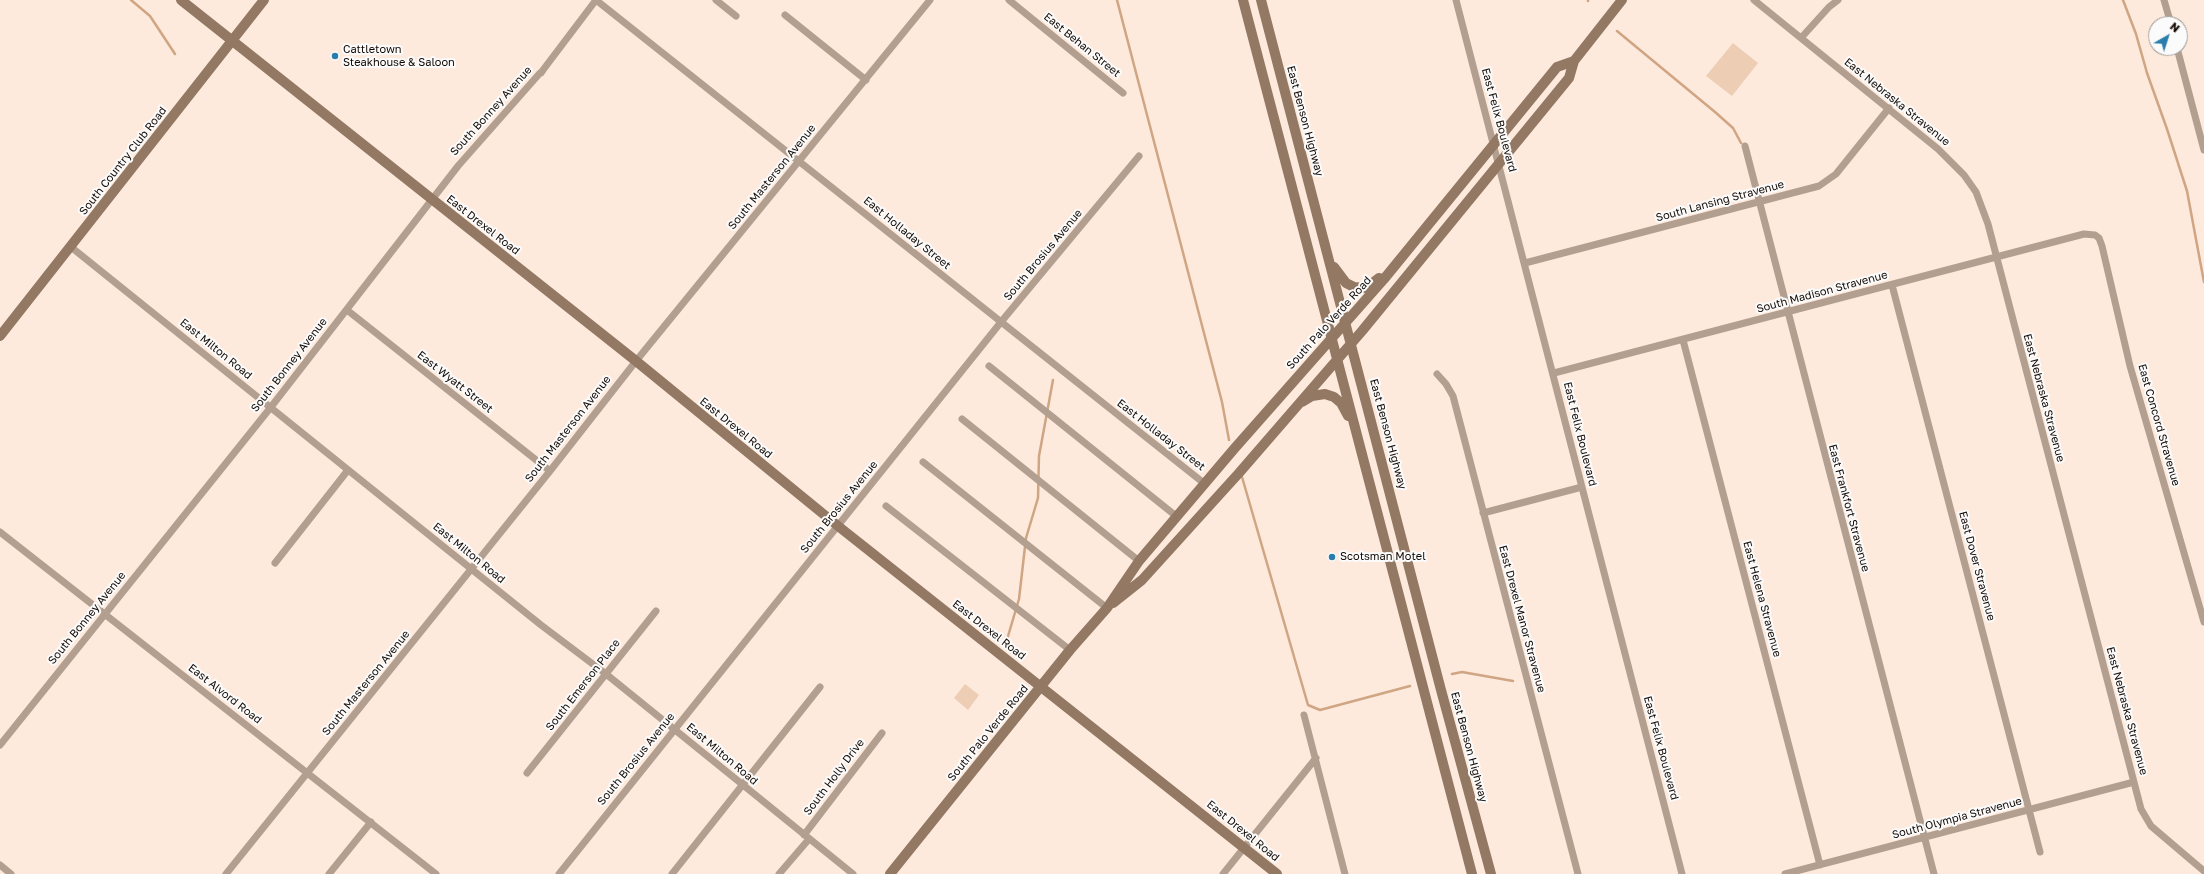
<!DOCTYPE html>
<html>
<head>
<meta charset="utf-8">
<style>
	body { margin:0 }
	#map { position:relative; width:2204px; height:874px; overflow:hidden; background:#fdeadc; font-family:"Golos Text",sans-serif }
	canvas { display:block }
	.north { position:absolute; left:2148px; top:16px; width:40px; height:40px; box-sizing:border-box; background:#fbfbfb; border:1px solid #9e9a98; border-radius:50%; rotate:39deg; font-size:11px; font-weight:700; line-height:16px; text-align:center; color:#130903 }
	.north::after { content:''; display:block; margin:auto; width:14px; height:18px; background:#297dad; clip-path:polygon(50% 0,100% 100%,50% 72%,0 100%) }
</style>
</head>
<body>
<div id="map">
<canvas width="2204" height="874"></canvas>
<div class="north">N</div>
</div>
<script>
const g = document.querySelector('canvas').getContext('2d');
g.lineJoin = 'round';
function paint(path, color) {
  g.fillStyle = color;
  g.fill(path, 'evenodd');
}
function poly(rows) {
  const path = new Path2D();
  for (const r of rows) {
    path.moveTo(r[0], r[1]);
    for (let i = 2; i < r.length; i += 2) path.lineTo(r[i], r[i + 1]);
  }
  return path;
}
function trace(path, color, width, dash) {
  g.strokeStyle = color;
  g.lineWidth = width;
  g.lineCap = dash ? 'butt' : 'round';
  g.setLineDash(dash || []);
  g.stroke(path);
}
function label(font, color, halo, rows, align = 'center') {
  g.font = font + ' "Golos Text",sans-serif';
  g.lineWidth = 4;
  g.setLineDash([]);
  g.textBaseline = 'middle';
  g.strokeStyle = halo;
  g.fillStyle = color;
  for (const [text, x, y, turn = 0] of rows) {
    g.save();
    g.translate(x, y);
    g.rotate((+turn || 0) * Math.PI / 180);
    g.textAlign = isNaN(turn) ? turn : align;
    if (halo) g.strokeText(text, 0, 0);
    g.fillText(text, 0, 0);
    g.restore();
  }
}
paint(poly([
	[1733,43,1758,63,1732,96,1706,76],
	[965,684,979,695,968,710,954,698]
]), '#edcdb4');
trace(poly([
	[131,0,150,16,175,54],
	[1117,0,1222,402,1229,440],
	[1588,0,1588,1],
	[2123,0,2136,34,2147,73,2167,129,2187,191,2204,282],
	[1617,31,1715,112,1733,128,1741,143],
	[1242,477,1308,705,1320,710,1410,686],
	[1006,643,1019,599,1026,538,1038,498,1039,456,1053,380],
	[1452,674,1462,672,1513,681]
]), '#cfa583', 2.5);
trace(poly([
	[716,0,736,16],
	[1009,0,1123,93],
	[1456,0,1682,874],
	[1754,0,1938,149,1964,175,1976,192,1988,224,2141,809,2151,826,2204,871],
	[2164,0,2171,24],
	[785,15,866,80],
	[1801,38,1829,7,1838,0],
	[2177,48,2204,150],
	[1745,146,1934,874],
	[71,247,541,625,606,674,853,874],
	[1525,263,1819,186,1836,174,1889,108],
	[1892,285,2040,852],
	[347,310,550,471],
	[1683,340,1820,865],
	[989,366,1176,516],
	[1554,373,2084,234,2095,235,2099,238,2102,246,2130,366,2204,622],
	[1437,374,1446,384,1453,396,1578,874],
	[962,419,1139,561],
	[923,462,1107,608],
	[886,506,1070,650],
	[1483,513,1582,487],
	[0,532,436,874],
	[275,563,348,470],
	[1304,715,1345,874],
	[0,745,271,407,458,166,540,73,541,73,543,70,596,0,1205,484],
	[527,773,656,611],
	[804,835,882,733],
	[0,865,11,874],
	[226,874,550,471,636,361,930,0],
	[329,874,371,822],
	[559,874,1001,322,1139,156],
	[672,874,820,687],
	[779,874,809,839],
	[1223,874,1316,758],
	[1785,874,2134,782]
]), '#b29f90', 7);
trace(poly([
	[181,0,636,361,838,526,1277,874],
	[1243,0,1472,874],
	[1261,0,1441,690,1491,874],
	[1334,267,1346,283,1354,287,1366,288,1379,278],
	[0,336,264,0],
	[1302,402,1312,396,1325,394,1334,397,1341,403,1348,416],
	[1113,603,1142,580,1239,473,1362,331,1569,78,1574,61,1622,0],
	[890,874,1070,650,1107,608,1139,561,1234,449,1384,279,1557,67,1574,61]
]), '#937863', 10);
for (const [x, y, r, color] of [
	[335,56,4,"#297dad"],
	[1332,557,4,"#297dad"]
]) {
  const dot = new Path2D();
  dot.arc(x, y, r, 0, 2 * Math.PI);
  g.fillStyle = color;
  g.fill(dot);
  trace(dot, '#fbfbfb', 1.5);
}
label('11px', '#130903', '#fbfbfb', [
	["East Behan Street",1082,45,39],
	["East Nebraska Stravenue",1897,102,39],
	["South Bonney Avenue",491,111,-48],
	["East Felix Boulevard",1499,120,75],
	["East Benson Highway",1305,121,75],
	["South Country Club Road",123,161,-52],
	["South Masterson Avenue",772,177,-51],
	["South Lansing Stravenue",1720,201,-15],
	["East Drexel Road",483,225,38],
	["East Holladay Street",907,233,39],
	["South Brosius Avenue",1043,255,-50],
	["South Madison Stravenue",1822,292,-15],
	["South Palo Verde Road",1329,323,-48],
	["East Milton Road",216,349,39],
	["South Bonney Avenue",289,365,-52],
	["East Wyatt Street",455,382,38],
	["East Nebraska Stravenue",2044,398,75],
	["East Concord Stravenue",2159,425,74],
	["East Drexel Road",736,428,39],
	["South Masterson Avenue",568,429,-52],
	["East Benson Highway",1388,434,75],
	["East Felix Boulevard",1580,434,76],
	["East Holladay Street",1161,435,38],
	["South Brosius Avenue",839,507,-51],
	["East Frankfort Stravenue",1849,508,75],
	["East Milton Road",469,553,39],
	["East Dover Stravenue",1977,566,75],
	["East Helena Stravenue",1762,599,75],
	["South Bonney Avenue",87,618,-51],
	["East Drexel Manor Stravenue",1522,619,75],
	["East Drexel Road",989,630,38],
	["South Masterson Avenue",366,683,-51],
	["South Emerson Place",583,685,-52],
	["East Alvord Road",225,694,38],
	["East Nebraska Stravenue",2127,711,75],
	["South Palo Verde Road",988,733,-51],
	["East Benson Highway",1469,747,75],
	["East Felix Boulevard",1661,748,75],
	["East Milton Road",722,754,40],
	["South Brosius Avenue",636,759,-51],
	["South Holly Drive",834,777,-53],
	["South Olympia Stravenue",1957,818,-15],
	["East Drexel Road",1243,831,39]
]);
label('11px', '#130903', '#fbfbfb', [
	["Cattletown",343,50],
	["Steakhouse & Saloon",343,63],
	["Scotsman Motel",1340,557]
], 'left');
</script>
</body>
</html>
